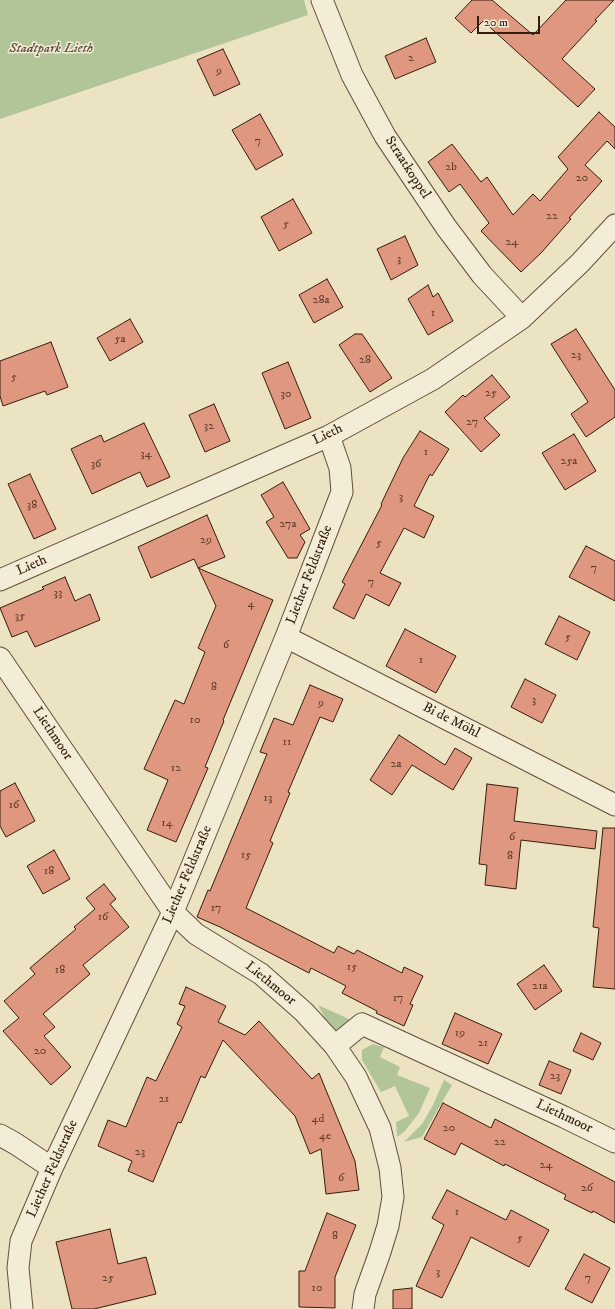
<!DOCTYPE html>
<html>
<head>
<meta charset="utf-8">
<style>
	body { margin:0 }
	#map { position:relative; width:615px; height:1309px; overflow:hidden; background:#ece3c3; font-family:"IM FELL DW Pica",serif }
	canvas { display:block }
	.scale { position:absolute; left:477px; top:16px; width:63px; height:18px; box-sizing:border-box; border:2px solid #361c0e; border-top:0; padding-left:5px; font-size:12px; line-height:14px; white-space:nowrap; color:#361c0e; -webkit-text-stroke:3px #f3edd8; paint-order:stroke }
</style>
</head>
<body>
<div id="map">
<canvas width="615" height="1309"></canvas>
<div class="scale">20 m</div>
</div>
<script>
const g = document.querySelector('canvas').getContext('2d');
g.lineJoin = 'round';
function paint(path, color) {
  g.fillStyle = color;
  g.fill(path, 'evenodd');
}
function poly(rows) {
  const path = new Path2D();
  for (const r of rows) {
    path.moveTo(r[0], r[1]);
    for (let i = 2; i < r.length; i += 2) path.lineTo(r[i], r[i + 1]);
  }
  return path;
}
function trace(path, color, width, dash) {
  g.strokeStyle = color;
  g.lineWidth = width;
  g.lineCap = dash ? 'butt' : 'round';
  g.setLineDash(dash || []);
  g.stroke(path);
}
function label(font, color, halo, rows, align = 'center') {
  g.font = font + ' "IM FELL DW Pica",serif';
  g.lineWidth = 3;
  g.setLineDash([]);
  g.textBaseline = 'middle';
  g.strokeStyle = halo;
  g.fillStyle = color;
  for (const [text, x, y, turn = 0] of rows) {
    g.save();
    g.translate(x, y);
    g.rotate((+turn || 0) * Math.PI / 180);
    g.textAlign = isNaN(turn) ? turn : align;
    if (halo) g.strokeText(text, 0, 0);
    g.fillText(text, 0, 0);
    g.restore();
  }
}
paint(poly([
	[0,0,304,0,308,15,0,119],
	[318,1005,351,1020,346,1029,336,1030,325,1018],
	[373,1044,384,1047,380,1057,400,1067,397,1075,430,1088,419,1113,405,1131,397,1137,396,1122,409,1116,395,1086,381,1092,362,1060,362,1050],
	[444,1080,452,1085,422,1137,404,1142,422,1124,433,1105]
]), '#b1c599');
const building = poly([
	[472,0,492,0,533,35,566,0,614,0,595,20,597,21,562,59,595,89,578,107,483,21,471,33,455,18,472,0],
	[426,38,436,62,395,79,385,56,426,38],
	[223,49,240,84,214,96,197,60,223,49],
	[599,112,615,127,615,149,607,141,585,165,602,181,569,218,571,219,541,253,521,272,481,231,489,223,460,184,449,192,428,162,452,144,481,182,487,177,513,215,533,194,540,201,568,169,558,157,599,112],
	[260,114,283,155,256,170,232,130,260,114],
	[293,199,312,233,279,251,261,217,293,199],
	[405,236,418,265,391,280,377,249,405,236],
	[327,279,343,307,314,323,299,295,327,279],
	[428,285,433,297,438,293,453,321,428,335,408,299,428,285],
	[130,319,143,342,110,361,97,338,130,319],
	[576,329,615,390,615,417,586,437,571,414,588,402,551,344,576,329],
	[355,334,362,334,392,378,370,392,339,345,355,334],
	[51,342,68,387,47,395,45,391,3,406,0,396,0,361,51,342],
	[288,362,311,418,285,429,262,373,288,362],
	[492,375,510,397,484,418,500,435,481,452,445,412,463,395,465,397,492,375],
	[214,404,230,441,205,452,189,415,214,404],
	[144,423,170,477,147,487,140,472,92,494,71,449,101,435,104,442,144,423],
	[420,431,449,449,432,476,430,474,414,506,434,516,424,538,404,528,380,573,401,583,389,606,366,594,354,619,333,608,345,584,342,582,382,505,381,504,403,458,420,431],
	[574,434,596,471,565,490,542,453,574,434],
	[30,474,56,529,34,539,8,484,30,474],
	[283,482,310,529,300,535,305,542,297,558,288,558,266,522,274,517,261,495,283,482],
	[207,515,225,557,198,568,273,600,223,720,224,721,205,767,208,768,176,842,147,830,168,780,144,769,175,700,184,704,205,652,198,648,216,606,194,559,151,578,138,547,207,515],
	[586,546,615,561,615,601,569,577,586,546],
	[65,577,75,601,90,594,100,620,35,647,27,631,12,637,0,608,44,589,42,587,65,577],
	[559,616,590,632,577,660,545,644,559,616],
	[405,629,456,656,436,693,386,666,405,629],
	[525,679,556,695,542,723,511,707,525,679],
	[310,685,343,699,333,722,320,717,288,792,290,793,270,841,273,843,246,908,334,953,338,946,354,954,357,950,402,973,404,967,423,976,410,1004,413,1005,404,1026,376,1013,377,1011,342,993,346,986,311,968,309,973,220,927,197,917,208,890,210,891,267,754,260,752,274,718,293,725,310,685],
	[399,735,445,765,455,748,472,758,453,790,412,765,392,795,370,780,399,735],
	[15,783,35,821,6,837,0,826,0,791,15,783],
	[487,784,518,788,514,821,597,831,595,849,521,840,516,889,485,885,487,865,479,864,487,784],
	[603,828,615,828,615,989,593,987,599,928,593,927,603,828],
	[54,850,70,879,43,894,27,866,54,850],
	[104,884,116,899,110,904,129,927,83,965,90,974,43,1014,55,1027,44,1036,71,1067,51,1085,3,1031,19,1018,4,1001,35,974,30,968,76,929,74,927,95,909,86,898,104,884],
	[544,965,562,991,535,1010,517,984,544,965],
	[186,987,226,1006,218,1022,245,1035,259,1021,312,1079,319,1073,355,1161,359,1190,326,1194,321,1149,310,1154,295,1116,223,1040,205,1078,201,1076,181,1123,178,1122,153,1182,128,1171,132,1161,98,1146,108,1120,126,1127,147,1077,156,1081,182,1027,177,1024,185,1006,179,1004,186,987],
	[455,1013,502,1034,488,1064,442,1044,455,1013],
	[581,1033,601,1043,593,1060,573,1051,581,1033],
	[549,1061,571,1070,561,1094,539,1085,549,1061],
	[443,1103,491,1128,495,1119,615,1182,615,1223,593,1211,592,1213,564,1199,566,1195,505,1164,504,1166,461,1143,455,1155,424,1139,443,1103],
	[447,1190,506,1220,511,1210,549,1230,529,1267,471,1237,442,1298,416,1286,444,1225,432,1218,447,1190],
	[327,1213,356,1225,335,1277,335,1308,299,1307,299,1271,305,1271,327,1213],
	[110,1229,118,1264,146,1257,156,1294,94,1309,72,1309,56,1242,110,1229],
	[584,1254,610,1268,592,1303,565,1289,584,1254],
	[412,1288,412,1309,393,1309,393,1290,412,1288]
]);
paint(building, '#df977f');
trace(building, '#361c0e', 1);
const minor = poly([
	[322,0,352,75,385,136,446,227,482,275,522,318],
	[0,580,329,436,433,379,522,318,580,263,615,225],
	[286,637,615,805],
	[0,658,173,912,196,934,261,974,304,1012,335,1046,356,1077,380,1128,390,1168,393,1197,388,1226,379,1255,365,1294,363,1309],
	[335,1046,362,1024,564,1117,615,1142],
	[0,1135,16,1144,52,1168],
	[22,1309,18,1268,21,1241,52,1168,173,912,286,637,342,492,340,468,329,436]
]);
trace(minor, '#644e3b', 23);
trace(minor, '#f3edd8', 21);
label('12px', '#603b2a', null, [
	["2",411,59],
	["9",219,72],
	["7",258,142],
	["2b",451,168],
	["20",582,179],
	["22",552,217],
	["5",286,225],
	["24",512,243],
	["3",399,260],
	["28a",321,301],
	["1",433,314],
	["5a",120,340],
	["23",576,356],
	["28",365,361],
	["5",14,378],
	["25",491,394],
	["30",286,395],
	["27",472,423],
	["32",209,427],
	["1",426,453],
	["34",146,455],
	["25a",569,462],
	["36",96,465],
	["3",401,498],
	["38",32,506],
	["27a",288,525],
	["29",206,541],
	["5",379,544],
	["7",594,569],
	["7",371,583],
	["33",58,594],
	["4",251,605],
	["35",20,617],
	["5",568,638],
	["6",226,646],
	["1",421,661],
	["8",214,688],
	["3",534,701],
	["9",321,704],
	["10",195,721],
	["11",287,743],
	["2a",396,765],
	["12",176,769],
	["13",268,799],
	["16",14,806],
	["14",167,824],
	["6",512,838],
	["15",246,856],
	["8",510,857],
	["18",49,872],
	["17",216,909],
	["16",103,918],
	["15",352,968],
	["18",60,971],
	["21a",540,987],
	["17",398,999],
	["19",460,1034],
	["21",483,1044],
	["20",40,1052],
	["23",555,1077],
	["21",164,1100],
	["4d",318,1120],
	["20",449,1129],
	["4e",325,1137],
	["22",500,1143],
	["23",140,1153],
	["24",546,1166],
	["6",341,1179],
	["26",587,1189],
	["1",457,1213],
	["8",335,1237],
	["5",520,1239],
	["3",438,1273],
	["25",108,1279],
	["7",588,1279],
	["10",317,1289]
]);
label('italic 14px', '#5b4f38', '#f3edd8', [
	["Stadtpark Lieth",51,49]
]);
label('14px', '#361c0e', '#f3edd8', [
	["Straatkoppel",407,168,57],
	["Lieth",328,435,-26],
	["Lieth",32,566,-24],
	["Liether Feldstraße",310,575,-69],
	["Bi de Möhl",451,721,27],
	["Liethmoor",52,734,56],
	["Liether Feldstraße",188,875,-67],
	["Liethmoor",270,984,39],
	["Liethmoor",564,1117,25],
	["Liether Feldstraße",53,1169,-66]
]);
</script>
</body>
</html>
